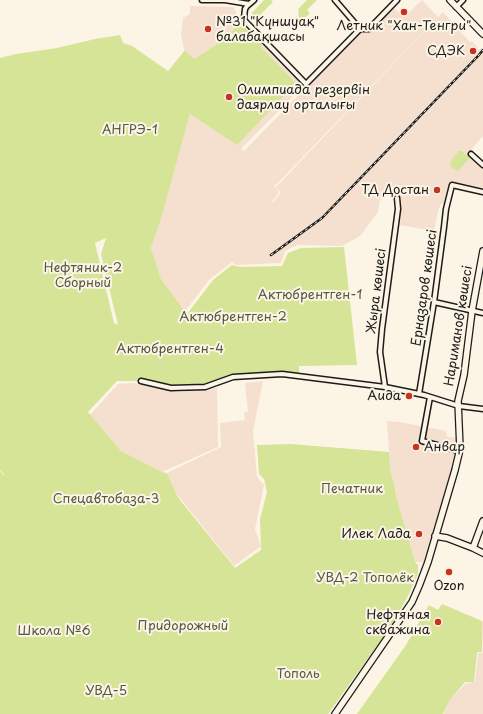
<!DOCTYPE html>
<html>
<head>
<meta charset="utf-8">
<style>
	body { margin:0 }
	canvas { display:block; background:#fcf5e5 }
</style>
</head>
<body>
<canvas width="483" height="714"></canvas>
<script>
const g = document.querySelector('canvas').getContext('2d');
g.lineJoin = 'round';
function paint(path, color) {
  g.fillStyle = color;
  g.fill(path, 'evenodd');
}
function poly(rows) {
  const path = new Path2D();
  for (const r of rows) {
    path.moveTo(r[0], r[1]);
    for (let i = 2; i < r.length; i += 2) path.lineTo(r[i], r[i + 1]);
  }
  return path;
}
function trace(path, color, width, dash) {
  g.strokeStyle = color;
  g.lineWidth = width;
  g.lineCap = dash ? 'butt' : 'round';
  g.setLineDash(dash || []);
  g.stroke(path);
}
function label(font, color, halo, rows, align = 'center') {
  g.font = font + ' "Playpen Sans",sans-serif';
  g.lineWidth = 4;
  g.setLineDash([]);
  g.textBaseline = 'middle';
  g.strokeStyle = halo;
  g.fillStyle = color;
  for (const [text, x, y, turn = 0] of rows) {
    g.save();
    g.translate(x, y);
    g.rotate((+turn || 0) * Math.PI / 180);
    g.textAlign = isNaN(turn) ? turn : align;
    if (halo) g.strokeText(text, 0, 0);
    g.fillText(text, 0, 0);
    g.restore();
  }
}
paint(poly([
	[422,0,438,17,274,187,279,192,272,202,273,203,281,192,275,188,443,12,470,42,472,41,478,48,476,50,478,51,481,48,483,50,483,136,468,153,483,167,483,190,453,182,451,184,443,204,441,204,438,211,434,231,400,225,401,214,399,201,397,193,392,189,380,200,378,212,360,236,342,246,297,245,285,251,281,263,236,265,232,262,210,279,185,311,161,279,151,248,161,219,190,114,296,83,261,47,265,43,305,84,241,149,244,151,360,32,370,31,393,7,404,17],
	[190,6,234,7,240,23,222,41,194,59,184,49,181,35,183,18,190,14],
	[263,381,253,431,257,477,264,485,255,529,261,546,234,566,176,493,167,473,221,447,220,423,245,420,244,412,248,412,245,383],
	[134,383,179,392,217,388,218,447,162,472,121,451,90,415,118,384],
	[387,421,400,422,446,431,447,437,459,438,459,451,428,562,415,562,396,496,395,487,392,478,390,467],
	[482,621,483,622,483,714,444,714,450,700,466,683,475,682,478,653,483,653]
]), '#f5dfcf');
paint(poly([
	[264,0,271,0,273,2,256,19,252,20,249,18,252,13],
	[307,0,317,0,307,10,310,13,301,22,299,20,298,9],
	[240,23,263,45,261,47,296,83,237,145,190,114,161,219,151,248,161,279,187,314,213,280,232,265,241,267,282,266,288,253,301,248,344,247,357,365,299,366,299,376,282,374,235,378,206,384,183,386,143,381,117,381,88,412,121,451,162,472,167,473,176,493,180,500,235,568,261,550,260,519,267,492,264,479,259,474,257,445,291,444,389,452,390,467,392,478,395,487,396,496,415,562,418,565,418,574,408,596,391,626,328,714,0,714,0,471,4,475,5,475,0,470,0,58,16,54,57,48,95,39,120,35,123,43,132,46,168,71,185,50,194,59,222,41],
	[106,238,101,254,118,325,114,323,95,243],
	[459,151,462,151,470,158,458,171,452,168,450,166,451,162,452,159],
	[442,604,482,621,482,652,477,652,474,682,465,682,450,700,443,714,357,714,406,645,429,605,438,610]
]), '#d6e497');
const street = poly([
	[202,0,225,0,249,4],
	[254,0,247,6,245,9,244,18,245,21,306,84,360,29,369,29,397,0],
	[335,0,360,29],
	[456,7,463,0],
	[471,154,483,165],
	[434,302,483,313],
	[141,381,171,388,205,387,233,377,282,374,385,387,424,395,459,406,483,409],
	[385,387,380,352,382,329,398,209,397,198],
	[419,394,434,302,444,227,446,209,452,185,483,192],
	[430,397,422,441,459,451]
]);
const secondary = poly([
	[450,0,483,34],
	[435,536,447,538,473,548,483,553],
	[473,548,483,521],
	[335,714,412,602,419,586,428,562,455,470,460,449,458,401,464,375,472,311,483,251]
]);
trace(street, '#1c1c1c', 7);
trace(secondary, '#1c1c1c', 8);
trace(street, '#fcf5e5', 4);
trace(secondary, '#fcf5e5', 5.5);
const rail = poly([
	[271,255,322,218,478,56,483,50]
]);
trace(rail, '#1c1c1c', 2.5);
trace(rail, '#fcf5e5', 1, [3]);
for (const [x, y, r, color] of [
	[404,12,4,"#c8321e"],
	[208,29,4,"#c8321e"],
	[473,51,4,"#c8321e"],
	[229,97,4,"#c8321e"],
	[437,190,4,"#c8321e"],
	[409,396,4,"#c8321e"],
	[416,447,4,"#c8321e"],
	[419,534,4,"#c8321e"],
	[449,572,4,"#c8321e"],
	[438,622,4,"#c8321e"]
]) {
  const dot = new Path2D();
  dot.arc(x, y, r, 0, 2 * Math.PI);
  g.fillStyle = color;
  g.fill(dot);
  trace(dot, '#fcf5e5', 1.5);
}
label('13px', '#1c1c1c', '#fcf5e5', [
	["№31 \"Күншуақ\"",216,22,"left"],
	["балабақшасы",216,37,"left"],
	["Летник \"Хан-Тенгри\"",404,26,"center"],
	["СДЭК",465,51],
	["Олимпиада резервін",237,90,"left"],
	["даярлау орталығы",237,105,"left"],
	["ТД Достан",429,190],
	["Аида",401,396],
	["Анвар",424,447,"left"],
	["Илек Лада",411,534],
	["Ozon",449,586,"center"],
	["Нефтяная",430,615],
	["скважина",430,630]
], 'right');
label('13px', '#545841', '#fcf5e5', [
	["АНГРЭ-1",130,130],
	["Нефтяник-2",83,268],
	["Сборный",83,283],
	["Актюбрентген-1",310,295],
	["Актюбрентген-2",233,317],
	["Актюбрентген-4",170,349],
	["Печатник",352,489],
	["Спецавтобаза-3",106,499],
	["УВД-2 Тополёк",365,578],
	["Придорожный",183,626],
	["Школа №6",54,631],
	["Тополь",298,674],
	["УВД-5",106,691]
]);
label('13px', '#1c1c1c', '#fcf5e5', [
	["Ерназаров көшесі",425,288,-82],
	["Жыра көшесі",377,291,-83],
	["Нариманов көшесі",459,326,-81]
]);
</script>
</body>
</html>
